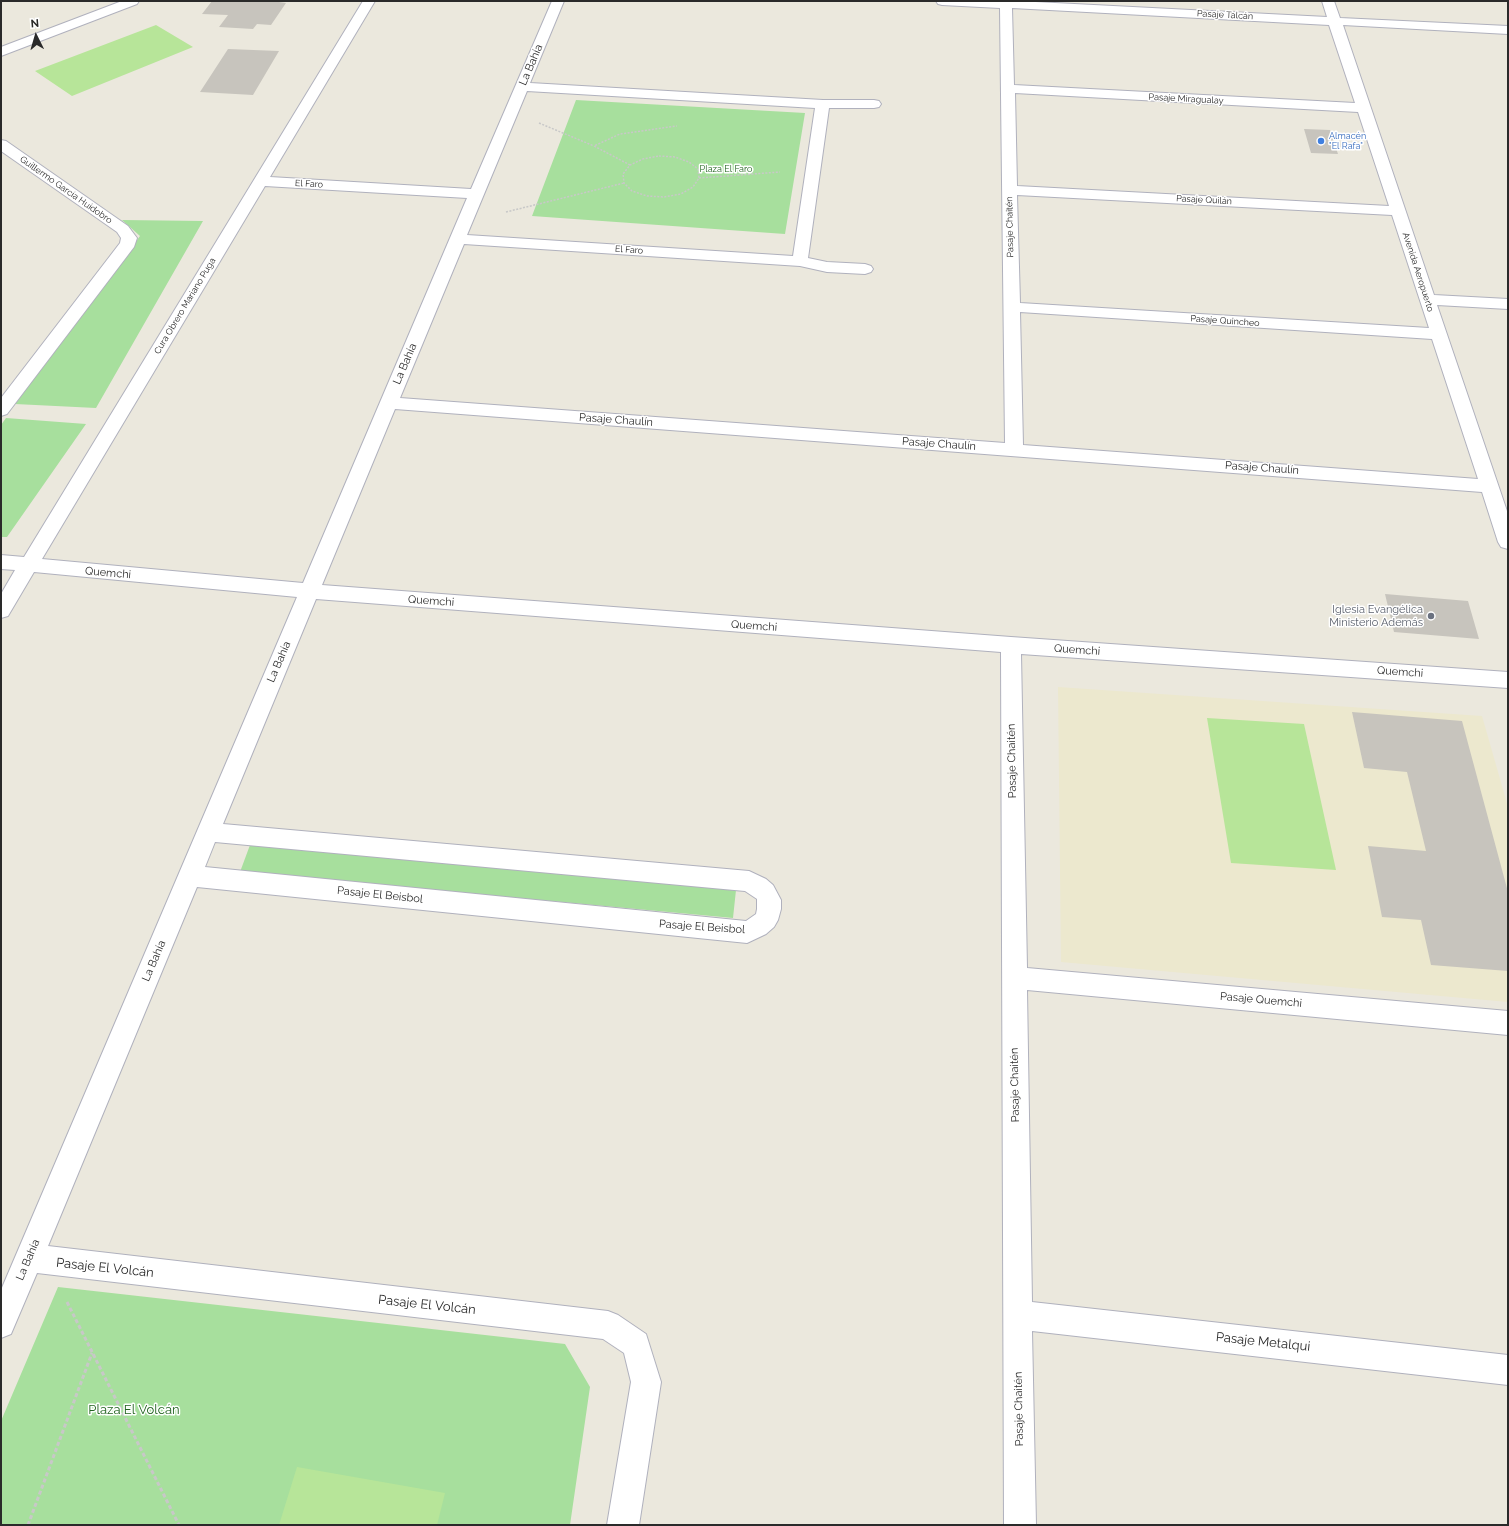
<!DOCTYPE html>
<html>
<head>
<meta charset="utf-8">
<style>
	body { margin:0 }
	#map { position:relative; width:1509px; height:1526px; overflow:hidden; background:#ebe8dd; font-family:Raleway,sans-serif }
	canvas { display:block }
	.frame { position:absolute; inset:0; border:2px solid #2a2a2a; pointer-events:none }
	.north { position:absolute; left:16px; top:16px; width:40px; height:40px; -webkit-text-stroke:3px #fff; paint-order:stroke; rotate:355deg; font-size:11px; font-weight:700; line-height:16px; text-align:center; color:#2a2a2a }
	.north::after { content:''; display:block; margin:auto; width:14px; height:18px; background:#2a2a2a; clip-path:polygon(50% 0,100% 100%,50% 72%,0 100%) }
</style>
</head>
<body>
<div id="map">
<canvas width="1509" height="1526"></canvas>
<div class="frame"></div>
<div class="north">N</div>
</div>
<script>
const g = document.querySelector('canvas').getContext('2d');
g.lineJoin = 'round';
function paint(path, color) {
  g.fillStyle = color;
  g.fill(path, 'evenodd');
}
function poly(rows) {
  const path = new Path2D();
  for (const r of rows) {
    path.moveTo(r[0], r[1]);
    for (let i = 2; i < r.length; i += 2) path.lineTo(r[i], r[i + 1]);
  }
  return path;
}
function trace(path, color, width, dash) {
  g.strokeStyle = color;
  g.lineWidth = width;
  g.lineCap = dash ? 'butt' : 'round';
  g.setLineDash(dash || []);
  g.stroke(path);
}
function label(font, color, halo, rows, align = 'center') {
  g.font = font + ' Raleway,sans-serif';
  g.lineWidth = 3;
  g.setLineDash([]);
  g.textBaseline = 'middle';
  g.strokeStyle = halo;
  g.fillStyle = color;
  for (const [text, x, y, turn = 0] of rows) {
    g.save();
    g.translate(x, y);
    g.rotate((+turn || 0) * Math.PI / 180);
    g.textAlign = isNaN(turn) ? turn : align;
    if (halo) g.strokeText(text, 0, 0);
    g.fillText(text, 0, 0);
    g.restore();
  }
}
paint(poly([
	[1058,687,1482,716,1508,807,1508,1002,1061,962]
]), '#ece8ce');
paint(poly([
	[576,100,805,113,785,234,532,216],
	[122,220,203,221,96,408,15,404,140,236],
	[6,418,86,424,7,537,1,537,1,425],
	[250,845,736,890,733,918,240,872],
	[58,1287,565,1344,590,1387,570,1525,1,1525,1,1421]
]), '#a7df9d');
paint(poly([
	[156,25,193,47,72,96,35,71],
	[1207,718,1304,724,1336,870,1231,863],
	[297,1467,445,1493,437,1525,279,1525]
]), '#b7e599');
paint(poly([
	[212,1,280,1,279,2,286,3,271,25,257,24,253,29,219,27,228,15,202,14],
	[228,49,279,51,253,95,200,92],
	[1304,129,1330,130,1338,154,1311,153],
	[1385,594,1468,601,1479,639,1394,632],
	[1352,712,1462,721,1508,892,1508,971,1431,965,1421,920,1382,917,1368,846,1426,851,1407,772,1364,768]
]), '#c7c4bd');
const minor = poly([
	[122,1,139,1,137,4,1,56,1,47,122,1],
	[363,1,375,1,270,177,471,189,552,1,564,1,530,83,823,100,874,100,879,101,881,104,879,107,874,108,829,108,808,258,827,262,865,264,871,266,873,269,871,272,865,274,827,272,800,266,464,244,400,398,1005,443,1000,8,942,5,938,4,936,1,1016,1,1327,17,1322,1,1334,1,1340,18,1508,26,1508,34,1343,25,1434,295,1508,299,1508,309,1437,305,1508,514,1508,549,1501,547,1498,542,1482,492,395,409,322,585,1011,637,1508,672,1508,688,1021,654,1027,968,1508,1011,1508,1035,1027,990,1032,1302,1508,1355,1508,1385,1032,1331,1036,1525,1004,1525,1001,652,316,599,223,824,749,871,766,879,773,885,781,900,781,909,778,920,774,927,766,934,747,943,197,887,48,1246,608,1311,618,1315,646,1334,661,1382,639,1525,607,1525,631,1382,624,1353,603,1339,37,1273,11,1334,1,1338,1,1290,297,597,34,572,8,616,1,618,1,594,15,570,1,569,1,555,24,557,363,1],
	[1012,8,1329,25,1355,103,1014,85,1012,8],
	[527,91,815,108,793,256,467,235,527,91],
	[1015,93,1358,112,1389,206,1017,186,1015,93],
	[265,186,467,198,303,583,42,559,265,186],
	[1017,195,1392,215,1429,328,1020,303,1017,195],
	[1020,312,1432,339,1478,479,1023,445,1020,312],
	[215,842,745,891,757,899,757,909,756,914,746,921,205,867,215,842],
	[1,140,6,141,128,226,137,238,134,247,7,414,1,416,1,398,120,243,121,238,117,232,1,151,1,140]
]);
trace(minor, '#b0b1bd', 2);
trace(poly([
	[539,123,594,146],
	[659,156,675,157,689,162,698,169,699,178,693,187,681,194,664,197,647,196,632,191,624,183,623,174,630,165,643,159,659,156],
	[630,165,594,146,620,134,677,126],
	[699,178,780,172],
	[506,212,624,183]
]), '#c8c8c8', 1.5, [2, 1.5]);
trace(poly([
	[67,1302,179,1525],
	[28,1525,92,1353]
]), '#c8c8c8', 3, [4, 2.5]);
paint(minor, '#fff');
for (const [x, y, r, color] of [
	[1321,141,4,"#3f7fe0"],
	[1431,616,4,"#6b7280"]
]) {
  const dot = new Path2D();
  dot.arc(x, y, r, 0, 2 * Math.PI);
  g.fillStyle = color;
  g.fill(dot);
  trace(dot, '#fff', 1.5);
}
label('9px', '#2a2a2a', '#fff', [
	["Pasaje Talcán",1225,15,3],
	["Pasaje Miragualay",1186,99,3],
	["El Faro",309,184,3],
	["Guillermo García Huidobro",66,190,35],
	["Pasaje Quilán",1204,200,3],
	["Pasaje Chaitén",1010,227,-91],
	["El Faro",629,250,4],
	["Avenida Aeropuerto",1418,272,72],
	["Cura Obrero Mariano Puga",185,306,-59],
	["Pasaje Quincheo",1225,321,4]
]);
label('9px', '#366cbe', '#fff', [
	["Almacén",1329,136],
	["\"El Rafa\"",1329,146]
], 'left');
label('9px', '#20631e', '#fff', [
	["Plaza El Faro",726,169]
]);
label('11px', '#2a2a2a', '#fff', [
	["La Bahía",531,65,-67],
	["La Bahía",405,364,-67],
	["Pasaje Chaulín",616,420,4],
	["Pasaje Chaulín",939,444,4],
	["Pasaje Chaulín",1262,468,4],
	["Quemchi",108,573,5],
	["Quemchi",431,601,4],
	["Quemchi",754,626,4],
	["Quemchi",1077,650,4],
	["La Bahía",279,662,-67],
	["Quemchi",1400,672,4],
	["Pasaje Chaitén",1012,761,-91],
	["Pasaje El Beisbol",380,895,6],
	["Pasaje El Beisbol",702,927,4],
	["La Bahía",154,961,-67],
	["Pasaje Quemchi",1261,1000,5],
	["Pasaje Chaitén",1015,1085,-91],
	["La Bahía",28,1260,-67],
	["Pasaje Chaitén",1019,1409,-91]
]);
label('11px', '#5b616d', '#fff', [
	["Iglesia Evangélica",1423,610],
	["Ministerio Además",1423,623]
], 'right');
label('13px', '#2a2a2a', '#fff', [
	["Pasaje El Volcán",105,1268,6],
	["Pasaje El Volcán",427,1305,6],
	["Pasaje Metalqui",1263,1342,6]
]);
label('13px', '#20631e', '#fff', [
	["Plaza El Volcán",134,1410]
]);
</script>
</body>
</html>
